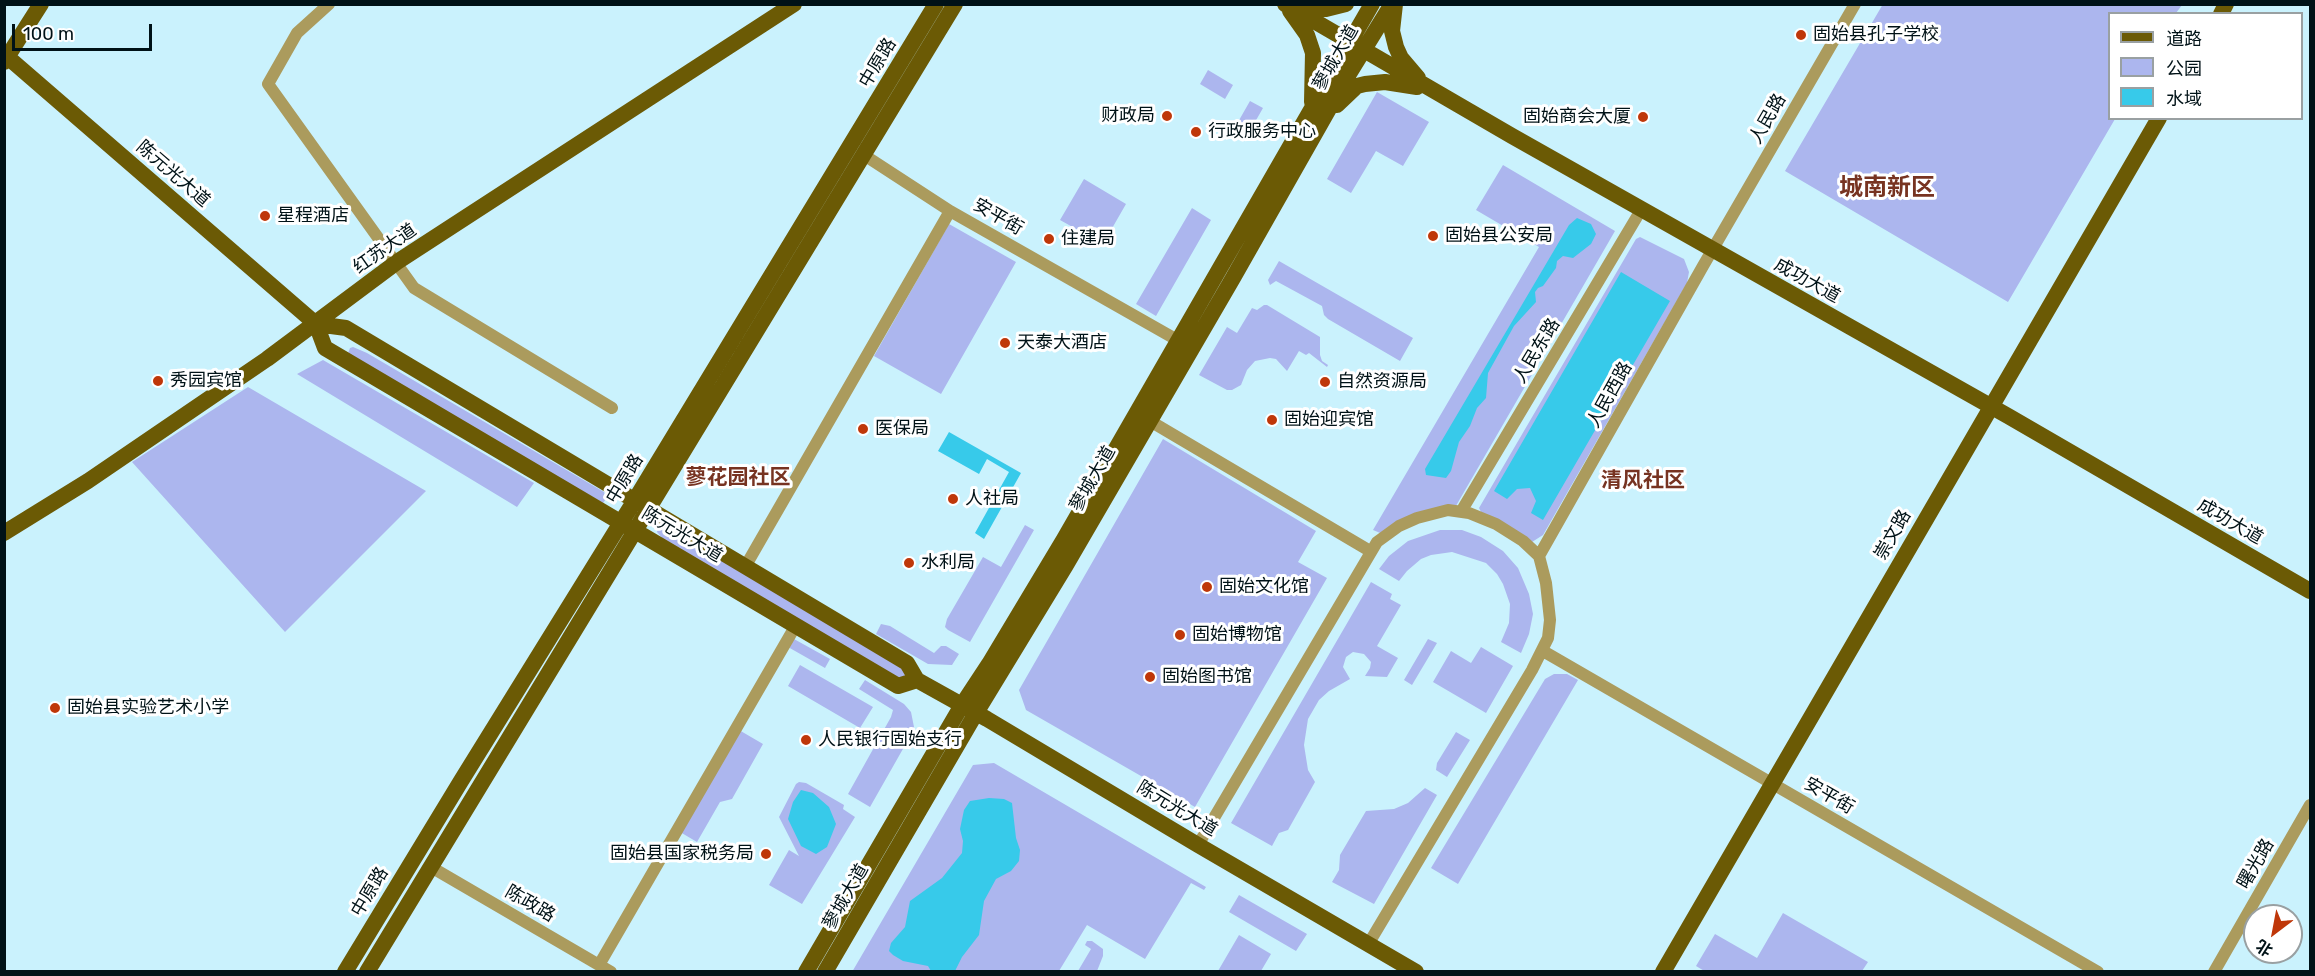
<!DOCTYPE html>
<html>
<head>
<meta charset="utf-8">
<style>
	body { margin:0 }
	#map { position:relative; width:2315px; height:976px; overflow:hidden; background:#caf2fd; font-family:Rubik,"Noto Sans SC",sans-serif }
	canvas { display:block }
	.frame { position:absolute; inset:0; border:6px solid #001217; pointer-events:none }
	.legend { position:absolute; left:2108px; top:12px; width:195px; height:108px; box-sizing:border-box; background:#fff; border:2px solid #99a0a2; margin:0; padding:8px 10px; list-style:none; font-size:18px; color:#001217 }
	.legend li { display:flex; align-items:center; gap:12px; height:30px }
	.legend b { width:30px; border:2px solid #99a0a2 }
	.north { position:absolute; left:2243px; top:904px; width:60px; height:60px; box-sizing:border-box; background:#fff; border:2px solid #99a0a2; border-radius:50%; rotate:212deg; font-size:16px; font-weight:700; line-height:24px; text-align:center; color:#001217 }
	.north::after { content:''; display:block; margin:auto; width:21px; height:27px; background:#bf3709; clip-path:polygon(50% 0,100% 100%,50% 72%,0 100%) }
	.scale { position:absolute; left:12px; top:24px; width:140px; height:27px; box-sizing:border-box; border:3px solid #001217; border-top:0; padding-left:8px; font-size:18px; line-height:21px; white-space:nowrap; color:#001217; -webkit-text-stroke:4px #fff; paint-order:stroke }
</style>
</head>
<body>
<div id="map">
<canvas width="2315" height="976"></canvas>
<div class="frame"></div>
<ul class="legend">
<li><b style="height:8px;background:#6b5a05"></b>道路</li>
<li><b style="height:16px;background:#acb6ee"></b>公园</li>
<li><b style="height:16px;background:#37caea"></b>水域</li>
</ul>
<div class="north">北</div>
<div class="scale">100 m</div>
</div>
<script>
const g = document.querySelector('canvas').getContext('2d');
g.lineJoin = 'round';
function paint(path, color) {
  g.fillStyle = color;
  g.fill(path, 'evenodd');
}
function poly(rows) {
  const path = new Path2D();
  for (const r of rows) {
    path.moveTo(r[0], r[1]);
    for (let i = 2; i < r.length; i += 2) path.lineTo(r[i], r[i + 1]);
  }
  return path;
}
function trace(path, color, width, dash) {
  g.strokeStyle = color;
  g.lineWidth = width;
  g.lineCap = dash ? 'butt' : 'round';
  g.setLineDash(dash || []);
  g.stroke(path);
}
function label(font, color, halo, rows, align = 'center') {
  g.font = font + ' Rubik,"Noto Sans SC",sans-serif';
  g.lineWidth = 6;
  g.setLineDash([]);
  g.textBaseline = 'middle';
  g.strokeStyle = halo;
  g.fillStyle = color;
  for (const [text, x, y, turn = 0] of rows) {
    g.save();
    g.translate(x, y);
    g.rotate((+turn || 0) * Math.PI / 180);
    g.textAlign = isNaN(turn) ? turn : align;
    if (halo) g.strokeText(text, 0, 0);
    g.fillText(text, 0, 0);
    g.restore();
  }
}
paint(poly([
	[1883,4,2182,5,2176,13,2110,14,2110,118,2115,119,2008,302,1785,171],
	[1208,70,1233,85,1225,99,1200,84],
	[1377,92,1429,122,1403,166,1376,151,1351,193,1327,179],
	[1250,101,1263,108,1251,129,1238,122],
	[1503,165,1615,231,1453,511,1385,535,1373,530,1539,247,1476,210],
	[1084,179,1126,204,1103,244,1060,220],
	[1192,208,1211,220,1156,316,1136,304],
	[949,224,1016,262,941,394,874,356],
	[1640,237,1684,259,1689,272,1687,283,1543,535,1532,542,1481,512,1479,508,1636,239],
	[1279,261,1413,338,1400,361,1328,319,1324,315,1322,306,1276,281,1270,285,1268,280],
	[1264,305,1267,305,1320,337,1320,355,1322,361,1328,365,1327,367,1309,353,1306,355,1299,351,1287,371,1276,359,1270,358,1255,361,1247,370,1241,385,1232,390,1227,390,1199,375,1227,327,1237,333,1252,308,1257,310],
	[353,347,367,353,604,492,606,499,603,503,347,356,350,348],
	[323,360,534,483,517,507,297,374],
	[248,387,426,491,285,632,132,462],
	[1163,439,1316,531,1298,562,1327,578,1195,807,1026,710,1019,690],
	[659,524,903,666,907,675,900,679,663,539,657,532],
	[1025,525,1034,530,970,642,948,630,945,627,947,619,983,557,1001,567],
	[1440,530,1462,530,1481,537,1503,551,1518,568,1529,594,1533,614,1529,634,1521,653,1501,642,1509,623,1510,604,1503,584,1497,574,1486,563,1452,552,1431,555,1421,559,1407,571,1399,581,1379,569,1389,556,1408,541],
	[1371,582,1392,594,1390,599,1401,605,1377,646,1398,658,1387,677,1365,676,1370,668,1371,662,1364,654,1353,652,1346,657,1343,667,1350,679,1329,691,1319,700,1308,719,1304,745,1308,770,1315,782,1288,830,1279,833,1272,846,1231,823],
	[881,624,890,626,934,653,941,646,946,646,959,654,952,665,928,664,876,634],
	[794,639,830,659,825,668,788,647],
	[1428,639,1437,643,1412,685,1404,680],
	[1481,647,1513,666,1486,713,1433,682,1451,651,1471,663],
	[800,665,873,707,860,728,788,686],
	[1554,674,1567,674,1578,680,1458,884,1431,868,1545,679],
	[865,680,904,704,911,712,914,727,912,733,870,807,848,794,891,717,893,710,859,689],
	[739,730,763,744,732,799,720,802,697,842,680,832],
	[1456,732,1470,740,1447,777,1436,770,1437,763],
	[994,763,1206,887,1204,890,1191,883,1145,959,1087,925,1059,971,852,972,973,765],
	[799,782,806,783,844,805,843,809,855,817,802,904,769,885,789,850,799,856,779,817,796,784],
	[1425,788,1437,795,1374,904,1332,882,1339,870,1340,855,1366,811,1394,809,1408,803],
	[1239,895,1307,934,1296,951,1229,912],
	[1783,913,1868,962,1862,971,1706,972,1696,966,1715,934,1757,958],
	[1239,935,1271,954,1261,971,1218,971],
	[1087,941,1092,941,1103,949,1103,956,1097,971,1078,971,1091,949,1085,945]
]), '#acb6ee');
paint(poly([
	[1577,218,1591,224,1596,234,1591,244,1573,258,1563,256,1557,261,1556,268,1543,286,1538,288,1535,292,1536,302,1514,326,1488,373,1486,398,1477,408,1470,426,1459,442,1451,471,1446,478,1426,475,1425,469,1569,225],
	[1621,272,1670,301,1543,520,1531,513,1536,501,1530,488,1517,489,1507,499,1494,491],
	[949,432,1021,473,984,539,975,533,1009,472,987,459,979,474,938,451],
	[801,790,813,793,829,807,836,824,827,847,816,854,801,846,788,819,793,802],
	[989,798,1004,799,1012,803,1016,838,1020,850,1019,861,1011,871,996,879,984,901,979,935,962,957,955,971,931,971,928,966,903,961,893,955,889,951,891,943,905,927,910,901,942,878,962,853,963,841,960,829,964,810,970,801]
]), '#37caea');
trace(poly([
	[329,4,297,33,268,84,414,288,612,408],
	[864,155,950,211,1179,341],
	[1150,421,1370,551],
	[1462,510,1641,210],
	[1539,556,1703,266,1855,4],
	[745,567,950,211],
	[1543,651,2098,972],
	[1198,845,1377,542,1399,526,1417,518,1448,510,1469,513,1496,524,1523,541,1539,556,1546,583,1550,620,1548,638,1532,670,1369,943],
	[431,867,611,972],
	[599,965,796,625],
	[2214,972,2310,805]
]), '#ab9b5d', 12);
trace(poly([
	[1285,4,1512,136,2008,416,2310,591],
	[1395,4,1392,31,1396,47,1401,58,1418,78],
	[1294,6,1326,9,1346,4],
	[1290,11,1307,35,1313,53,1312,102],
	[2221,14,2226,4],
	[4,54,316,324,325,348,898,686,917,680],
	[4,62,41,4],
	[1337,105,1357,86,1365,84,1385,82,1417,87],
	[316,324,346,328,907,663,917,680,987,719,1198,845,1416,972],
	[4,533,88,481,267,359,397,262,794,4],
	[345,972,461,781,635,500,936,4],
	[367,972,955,4],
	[806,972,962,705,989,664,1064,539,1372,4],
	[825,972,976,713,1066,565,1233,278,1347,77,1392,4],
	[1663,972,2159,118]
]), '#6b5a05', 16);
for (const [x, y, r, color] of [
	[1801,35,6,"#bf3709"],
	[1167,116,6,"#bf3709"],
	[1643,117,6,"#bf3709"],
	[1196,132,6,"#bf3709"],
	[265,216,6,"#bf3709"],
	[1433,236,6,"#bf3709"],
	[1049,239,6,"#bf3709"],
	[1005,343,6,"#bf3709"],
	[158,381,6,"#bf3709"],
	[1325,382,6,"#bf3709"],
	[1272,420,6,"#bf3709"],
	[863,429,6,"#bf3709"],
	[953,499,6,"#bf3709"],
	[909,563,6,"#bf3709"],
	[1207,587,6,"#bf3709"],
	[1180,635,6,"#bf3709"],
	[1150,677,6,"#bf3709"],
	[55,708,6,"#bf3709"],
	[806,740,6,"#bf3709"],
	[766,854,6,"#bf3709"]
]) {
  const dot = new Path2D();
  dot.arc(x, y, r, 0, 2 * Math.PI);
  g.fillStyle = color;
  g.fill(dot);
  trace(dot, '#fff', 2);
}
label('18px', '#001217', '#fff', [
	["固始县孔子学校",1813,35],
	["财政局",1155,116,"right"],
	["固始商会大厦",1631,117,"right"],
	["行政服务中心",1208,132],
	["星程酒店",277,216],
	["固始县公安局",1445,236],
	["住建局",1061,239],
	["天泰大酒店",1017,343],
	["秀园宾馆",170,381],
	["自然资源局",1337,382],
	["固始迎宾馆",1284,420],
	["医保局",875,429],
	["人社局",965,499],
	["水利局",921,563],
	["固始文化馆",1219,587],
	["固始博物馆",1192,635],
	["固始图书馆",1162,677],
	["固始县实验艺术小学",67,708],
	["人民银行固始支行",818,740],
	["固始县国家税务局",754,854,"right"]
], 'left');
label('18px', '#001217', '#fff', [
	["蓼城大道",1336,58,-60],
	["中原路",878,63,-59],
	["人民路",1768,119,-60],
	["陈元光大道",173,174,41],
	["安平街",998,217,30],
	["红苏大道",385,249,-35],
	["成功大道",1807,281,29],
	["人民东路",1537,351,-59],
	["人民西路",1610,395,-61],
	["中原路",625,479,-59],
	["蓼城大道",1093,479,-60],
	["成功大道",2230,522,30],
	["陈元光大道",682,535,31],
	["崇文路",1893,535,-60],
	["安平街",1829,796,30],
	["陈元光大道",1177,809,31],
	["曙光路",2256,864,-60],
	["中原路",370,892,-59],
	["蓼城大道",846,897,-60],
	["陈政路",530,904,30]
]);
label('bold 21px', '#773321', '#fff', [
	["蓼花园社区",738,478],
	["清风社区",1643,481]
]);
label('bold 24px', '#773321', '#fff', [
	["城南新区",1887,188]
]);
</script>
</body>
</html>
